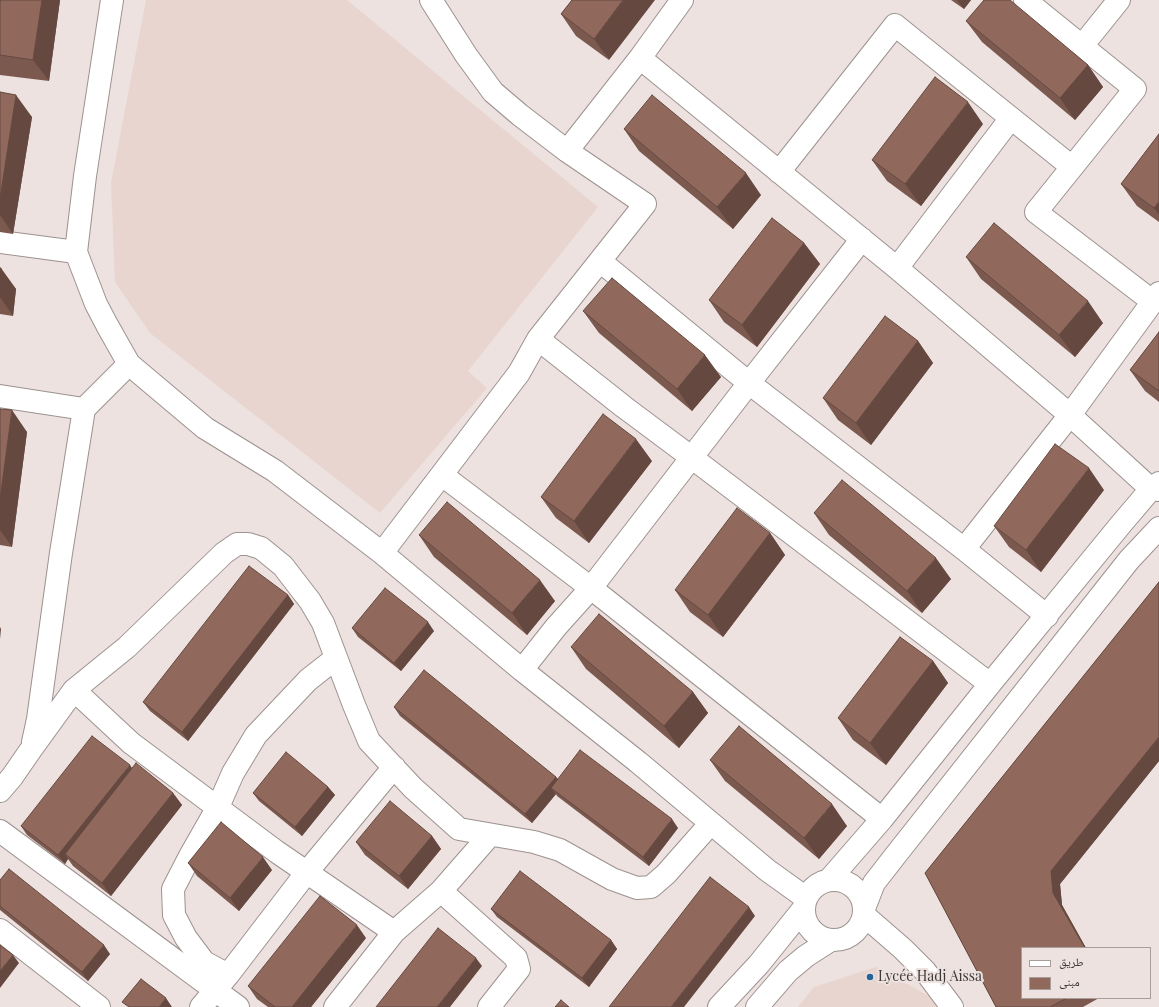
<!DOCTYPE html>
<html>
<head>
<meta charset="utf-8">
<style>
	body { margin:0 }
	#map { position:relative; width:1159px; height:1007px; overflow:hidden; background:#ede2df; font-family:"Playfair Display","Noto Naskh Arabic",serif }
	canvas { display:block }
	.legend { position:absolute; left:1021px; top:947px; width:130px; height:52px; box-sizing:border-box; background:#ede2df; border:1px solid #a79e9c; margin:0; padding:5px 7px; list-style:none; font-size:12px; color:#3d3937 }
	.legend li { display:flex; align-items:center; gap:8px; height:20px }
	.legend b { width:20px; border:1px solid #a79e9c }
</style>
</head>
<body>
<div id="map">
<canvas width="1159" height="1007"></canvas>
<ul class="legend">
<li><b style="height:5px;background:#fff"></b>طريق</li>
<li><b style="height:11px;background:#90685c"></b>مبنى</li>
</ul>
</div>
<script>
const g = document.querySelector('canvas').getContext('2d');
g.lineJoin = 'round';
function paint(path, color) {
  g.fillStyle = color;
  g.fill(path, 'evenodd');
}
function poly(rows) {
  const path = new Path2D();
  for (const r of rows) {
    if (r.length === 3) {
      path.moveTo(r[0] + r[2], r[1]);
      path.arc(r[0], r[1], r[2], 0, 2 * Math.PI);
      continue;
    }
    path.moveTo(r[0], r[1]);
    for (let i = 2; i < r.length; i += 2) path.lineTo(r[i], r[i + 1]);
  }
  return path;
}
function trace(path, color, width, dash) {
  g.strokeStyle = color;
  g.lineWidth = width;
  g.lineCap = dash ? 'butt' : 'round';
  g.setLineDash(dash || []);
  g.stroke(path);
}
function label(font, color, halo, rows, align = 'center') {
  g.font = font + ' "Playfair Display",serif';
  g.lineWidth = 4;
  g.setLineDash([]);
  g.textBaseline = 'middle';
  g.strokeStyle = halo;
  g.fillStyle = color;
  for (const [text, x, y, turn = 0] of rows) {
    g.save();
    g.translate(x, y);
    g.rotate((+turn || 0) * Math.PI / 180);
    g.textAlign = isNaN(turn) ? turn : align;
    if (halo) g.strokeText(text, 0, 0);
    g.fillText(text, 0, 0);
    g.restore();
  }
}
paint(poly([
	[146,0,347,0,598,207,468,371,487,388,380,513,150,333,115,282,111,183],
	[876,967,949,1007,798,1007,814,987]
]), '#e8d5cf');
const street = poly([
	[112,0,85,176,76,252,96,304,107,325,129,364,205,428,275,471,382,553,522,670,638,762,767,870,806,898],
	[1025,0,1135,89,1036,212,1152,301],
	[1082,46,1119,0],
	[640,58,897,268,1070,415,1151,489,1159,490],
	[567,151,640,58,682,0],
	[779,172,895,25,1072,167],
	[0,242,76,252],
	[600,261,749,383,964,549,1047,616],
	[897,268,1011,118],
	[538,339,624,407,691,457,990,684],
	[0,396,84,409],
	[442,475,591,588,882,819],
	[964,549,1070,415,1159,293],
	[382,553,519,373,538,339,645,204,567,151,520,115,493,92,466,55,431,0],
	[522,670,556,627,591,588,749,383,862,239],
	[74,690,131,743,277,852,394,932],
	[33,742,38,719,61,553,84,409,129,364],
	[0,791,12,777,32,748,74,690,127,647,224,553,237,544,248,544,261,548,283,566,310,601,323,623,354,705,369,741,413,788,459,829,534,842,560,850,612,879,637,888,651,887,666,874,711,823],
	[0,831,238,1007],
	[834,910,30],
	[829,880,882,819,990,684,1122,523,1151,489,1159,483],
	[441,891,516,958,519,969,489,1007],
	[865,906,874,883,895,856,1129,560,1159,528],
	[865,916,903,949,925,971,952,1007],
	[0,930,99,1007],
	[228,975,204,962,186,938,174,915,173,889,190,856,218,807,233,773,256,735,308,680,336,658],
	[201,1007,228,975,307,872,394,767],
	[335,1007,394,932,441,891,490,835],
	[719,1007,759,964,804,908],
	[757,1007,788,971,806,956,831,940]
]);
trace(street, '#9c928f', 24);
trace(street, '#fff', 22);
paint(poly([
	[0,0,60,0,49,81,0,75],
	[572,0,609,60,576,36,561,14],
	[951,0,971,0,964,9],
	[966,21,1088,65,1103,87,1075,120,982,42],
	[0,92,32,117,13,234,0,232],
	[983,124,921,206,887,181,872,160],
	[624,129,761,195,733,229,639,151],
	[1159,134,1159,222,1137,206,1121,184],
	[804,243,820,264,757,347,724,322,709,300],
	[966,257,1103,323,1075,357,981,279],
	[0,268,16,289,13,316,0,314],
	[583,311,721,377,692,411,599,333],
	[1159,332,1159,402,1145,391,1130,370],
	[918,341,933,363,871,445,838,420,823,398],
	[0,409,27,432,12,547,0,545],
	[652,461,589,543,556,518,541,497],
	[1104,490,1041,572,1009,547,994,526],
	[814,513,951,579,922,613,829,535],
	[770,533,785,555,723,637,690,612,675,590],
	[419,535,555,601,527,635,434,557],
	[1159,582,1159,761,1060,884,1062,905,1086,948,1022,948,1022,998,1099,998,1083,1007,996,1007,925,873],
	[288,595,294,604,188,741,150,711,143,702],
	[352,628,434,631,401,671,358,637],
	[571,647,693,692,708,713,679,748,586,669],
	[933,661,948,683,886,765,853,740,838,718],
	[394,707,556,777,558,779,678,828,649,866,557,796,556,794,532,823,400,716],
	[710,760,847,826,819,859,725,781],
	[132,768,173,793,182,805,111,896,73,866,68,859,65,864,27,835,21,826],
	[328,787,335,795,302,836,259,801,253,793],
	[432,836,441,849,408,889,365,855,356,842],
	[188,863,272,870,239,911,197,876],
	[0,880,110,954,88,981,0,910],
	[491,909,611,940,617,949,589,987,497,917],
	[366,938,311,1007,268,1007,257,999,248,986]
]), '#7c594f');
paint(poly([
	[42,0,60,0,49,81,33,60],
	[623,0,655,0,609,60,594,39],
	[957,0,971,0,964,9],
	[1088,65,1103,87,1075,120,1060,98],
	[16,95,32,117,13,234,0,215,0,199],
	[968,102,983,124,921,206,905,184],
	[746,173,761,195,733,229,717,207],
	[1159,202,1159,215,1154,208],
	[804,243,820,264,757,347,742,325],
	[1,268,16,289,13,316,0,297,0,272],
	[1088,301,1103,323,1075,357,1059,335],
	[918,341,933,363,871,445,856,423],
	[705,355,721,377,692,411,677,389],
	[12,410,27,432,12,547,0,530,0,500],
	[636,439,652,461,589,543,574,521],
	[1089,468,1104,490,1041,572,1026,550],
	[770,533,785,555,723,637,708,615],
	[936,558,951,579,922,613,907,591],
	[540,580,555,601,527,635,512,613],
	[288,595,294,604,188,741,182,732],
	[428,622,434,631,401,671,394,663],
	[0,627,1,629,0,639],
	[933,661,948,683,886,765,870,743],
	[693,692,708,713,679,748,664,726],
	[1159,737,1159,761,1060,884,1062,905,1086,948,1085,948,1053,893,1051,871],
	[130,765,136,774,65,854,68,859,65,864,58,855],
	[556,777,562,786,551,788,556,794,532,823,525,814],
	[328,787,335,795,302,836,295,827],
	[173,793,182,805,111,896,102,883],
	[832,804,847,826,819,859,804,838],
	[672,819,678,828,649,866,643,857],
	[432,836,441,849,408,889,399,876],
	[263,857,272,870,239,911,230,898],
	[749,907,755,916,684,1007,671,1007],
	[357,925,366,938,311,1007,292,1007],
	[611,940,617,949,589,987,582,978],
	[104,945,110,954,88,981,82,972],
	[13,955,19,963,0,988,0,971],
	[476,958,482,966,450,1007,437,1007],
	[166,998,172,1007,159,1007]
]), '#654940');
const building = poly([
	[0,0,42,0,33,60,0,55,0,0],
	[572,0,623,0,594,39,561,14,572,0],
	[984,0,1010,0,1088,65,1060,98,966,21,984,0],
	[935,77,968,102,905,184,872,160,935,77],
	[0,92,16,95,0,199,0,92],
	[652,95,746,173,717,207,624,129,652,95],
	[1159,134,1159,202,1154,208,1121,184,1159,134],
	[772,218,804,243,742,325,709,300,772,218],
	[994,223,1088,301,1059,335,966,257,994,223],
	[0,268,1,268,0,277,0,268],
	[612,278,705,355,677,389,583,311,612,278],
	[885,316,918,341,856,423,823,398,885,316],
	[1159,332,1159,391,1130,370,1159,332],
	[0,409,12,410,0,500,0,409],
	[603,414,636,439,574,521,541,497,603,414],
	[1055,444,1089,468,1026,550,994,526,1055,444],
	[842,480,936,558,907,591,814,513,842,480],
	[447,502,540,580,512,613,419,535,447,502],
	[737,508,770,533,708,615,675,590,737,508],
	[249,566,288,595,182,732,143,702,249,566],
	[1159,582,1159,737,1051,871,1053,893,1085,948,1022,948,1022,998,1067,998,1050,1007,996,1007,925,873,1159,582],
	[385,588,428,622,394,663,352,628,385,588],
	[599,614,693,692,664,726,571,647,599,614],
	[900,637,933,661,870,743,838,718,900,637],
	[424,670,556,777,525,814,394,707,424,670],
	[739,726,832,804,804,838,710,760,739,726],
	[92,736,130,765,58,855,21,826,92,736],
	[580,750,672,819,643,857,551,788,580,750],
	[286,752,328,787,295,827,253,793,286,752],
	[136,763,173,793,102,883,65,854,136,763],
	[390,801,432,836,399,876,356,842,390,801],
	[221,822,263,857,230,898,188,863,221,822],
	[9,869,104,945,82,972,0,906,0,880,9,869],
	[520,871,611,940,582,978,491,909,520,871],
	[710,877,749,907,671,1007,609,1007,710,877],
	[320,896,357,925,292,1007,275,1007,248,986,320,896],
	[438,928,476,958,437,1007,376,1007,438,928],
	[0,945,13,955,0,971,0,945],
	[141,979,166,998,159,1007,129,1007,122,1002,141,979],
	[561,1000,569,1007,555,1007,561,1000]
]);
paint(building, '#90685c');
trace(building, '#654940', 1);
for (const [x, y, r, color] of [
	[870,977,4,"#236499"]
]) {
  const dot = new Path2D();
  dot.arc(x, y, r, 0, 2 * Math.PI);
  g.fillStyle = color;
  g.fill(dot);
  trace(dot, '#ede2df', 1.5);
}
label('14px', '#3d3937', '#ede2df', [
	["Lycée Hadj Aissa",878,977]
], 'left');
</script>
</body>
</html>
